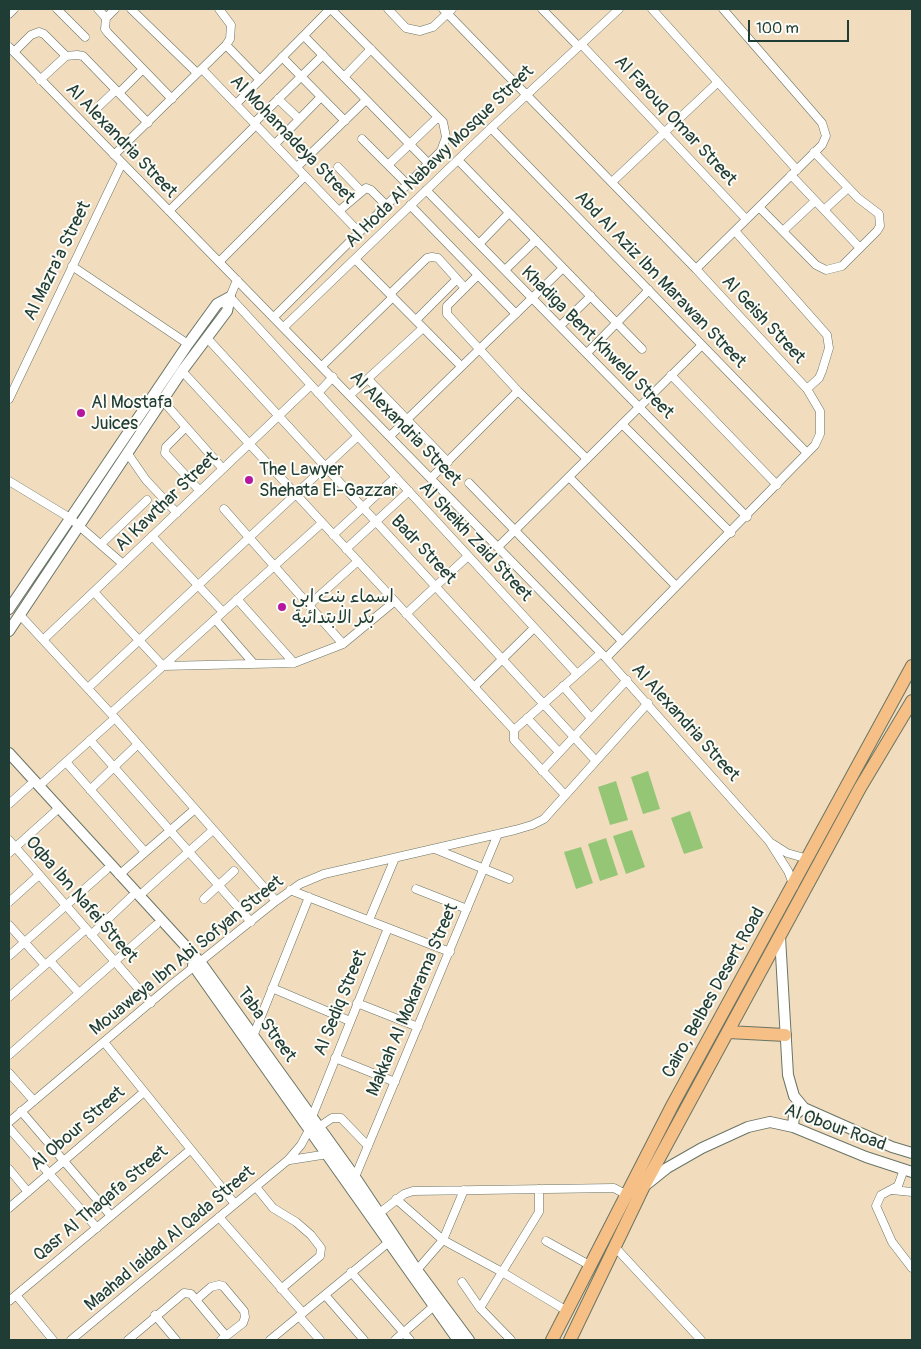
<!DOCTYPE html>
<html>
<head>
<meta charset="utf-8">
<style>
	body { margin:0 }
	#map { position:relative; width:921px; height:1349px; overflow:hidden; background:#f2dcbe; font-family:Pangolin,sans-serif }
	canvas { display:block }
	.frame { position:absolute; inset:0; border:10px solid #1f3d34; pointer-events:none }
	.scale { position:absolute; left:748px; top:20px; width:101px; height:22px; box-sizing:border-box; border:2px solid #1f3d34; border-top:0; padding-left:6px; font-size:15px; line-height:18px; white-space:nowrap; color:#1f3d34; -webkit-text-stroke:4px #fdfcf7; paint-order:stroke }
</style>
</head>
<body>
<div id="map">
<canvas width="921" height="1349"></canvas>
<div class="frame"></div>
<div class="scale">100 m</div>
</div>
<script>
const g = document.querySelector('canvas').getContext('2d');
g.lineJoin = 'round';
function paint(path, color) {
  g.fillStyle = color;
  g.fill(path, 'evenodd');
}
function poly(rows) {
  const path = new Path2D();
  for (const r of rows) {
    path.moveTo(r[0], r[1]);
    for (let i = 2; i < r.length; i += 2) path.lineTo(r[i], r[i + 1]);
  }
  return path;
}
function trace(path, color, width, dash) {
  g.strokeStyle = color;
  g.lineWidth = width;
  g.lineCap = dash ? 'butt' : 'round';
  g.setLineDash(dash || []);
  g.stroke(path);
}
function label(font, color, halo, rows, align = 'center') {
  g.font = font + ' Pangolin,"Playpen Sans Arabic",sans-serif';
  g.lineWidth = 4;
  g.setLineDash([]);
  g.textBaseline = 'middle';
  g.strokeStyle = halo;
  g.fillStyle = color;
  for (const [text, x, y, turn = 0] of rows) {
    g.save();
    g.translate(x, y);
    g.rotate((+turn || 0) * Math.PI / 180);
    g.textAlign = isNaN(turn) ? turn : align;
    if (halo) g.strokeText(text, 0, 0);
    g.fillText(text, 0, 0);
    g.restore();
  }
}
paint(poly([
	[648,771,660,809,643,814,631,777],
	[616,781,628,820,610,825,598,787],
	[690,811,703,848,684,854,671,818],
	[632,830,645,867,626,874,613,836],
	[606,838,618,875,600,881,588,844],
	[581,847,593,883,576,889,564,852]
]), '#95c676');
const minor = poly([
	[57,9,85,37],
	[98,9,106,18],
	[115,9,106,18,105,29,108,33,172,99],
	[131,9,197,73],
	[388,9,406,28,420,31,433,27,452,9],
	[443,9,696,269,807,389,820,411,820,434,815,445,606,658],
	[542,9,578,46],
	[652,9,797,170],
	[9,14,14,9],
	[304,36,428,163],
	[581,44,746,219],
	[226,45,260,80],
	[9,47,606,658,769,841,788,871,794,886],
	[14,52,31,35,39,32,44,34,66,56],
	[282,57,345,121],
	[202,69,359,232],
	[344,77,371,49],
	[40,80,66,56,77,55,83,56,148,123],
	[119,93,143,69],
	[278,99,299,119],
	[236,104,330,9],
	[98,107,116,90],
	[254,123,323,55],
	[491,128,807,453],
	[362,139,407,184],
	[275,144,321,97],
	[114,155,226,45,230,39,231,25,219,9],
	[458,160,642,349],
	[388,165,438,117],
	[297,167,366,100],
	[338,167,361,191],
	[791,175,860,248],
	[612,182,718,82],
	[426,190,747,517],
	[410,205,516,314],
	[759,207,816,265,826,270,842,266,877,231,880,226,879,214,858,198,814,152],
	[824,210,848,188],
	[169,211,256,125],
	[339,211,366,188,371,190,386,205],
	[735,231,827,335,829,348,822,371,819,378,807,389],
	[783,231,815,201],
	[479,244,509,213],
	[355,259,461,366],
	[219,262,305,176],
	[72,266,188,344],
	[696,269,822,145,826,136,822,123,723,9],
	[505,270,536,240],
	[478,275,447,306,447,314,518,391,587,459],
	[237,280,230,297,577,674],
	[390,294,427,258,432,257,438,258,465,288],
	[274,317,441,151,446,137,443,122,438,117,331,9],
	[416,320,457,279],
	[560,326,591,296],
	[284,327,491,128,619,9],
	[207,338,596,761],
	[587,353,649,290],
	[322,366,393,297],
	[182,371,514,730,514,740,565,795],
	[671,375,777,485],
	[368,379,448,462],
	[318,393,333,377],
	[350,395,423,328],
	[9,399,122,163],
	[163,401,223,469],
	[622,424,731,533],
	[186,427,166,447,165,453,200,491],
	[390,436,563,268],
	[128,454,146,480,177,513],
	[569,477,676,586],
	[431,478,518,391],
	[9,481,70,518,123,564],
	[469,483,622,641],
	[224,509,343,644],
	[333,535,396,477],
	[152,536,223,612],
	[101,544,147,500],
	[498,547,702,345],
	[346,549,409,491],
	[94,592,163,666,294,663,343,644,395,601],
	[237,599,294,663],
	[309,605,358,561],
	[406,614,468,556],
	[20,615,115,718,276,901],
	[215,619,254,664],
	[43,640,311,385],
	[563,686,591,718],
	[474,687,534,628],
	[88,688,358,436],
	[111,713,322,523],
	[527,718,559,752],
	[514,730,601,653],
	[90,740,251,922],
	[66,762,145,852],
	[542,771,627,680],
	[39,786,115,718],
	[90,790,138,744],
	[9,804,30,785],
	[9,840,151,1003],
	[773,844,787,853,808,859],
	[435,849,509,879],
	[9,853,59,808],
	[119,875,195,809],
	[416,889,467,909],
	[290,890,450,952],
	[139,896,213,830],
	[204,899,234,871],
	[9,902,39,875],
	[369,920,395,858],
	[9,925,45,965],
	[91,935,131,897],
	[9,956,106,870],
	[50,961,79,993],
	[272,988,350,1021],
	[9,997,86,929],
	[357,1003,418,1027],
	[254,1034,309,897],
	[104,1042,235,1204],
	[9,1055,156,925],
	[335,1058,395,1082],
	[9,1073,34,1101],
	[21,1111,111,1216],
	[312,1117,388,928],
	[9,1122,171,985,276,901,300,884,324,874,515,830,532,825,544,819,648,703],
	[319,1127,332,1118,341,1118,368,1146],
	[9,1128,97,1228],
	[290,1160,328,1154],
	[9,1169,28,1192],
	[904,1169,898,1186,881,1195,876,1206,892,1242,912,1268],
	[355,1177,498,834],
	[256,1187,273,1208,296,1222,311,1235,321,1248,320,1256,281,1289],
	[892,1190,912,1192],
	[396,1199,443,1240,502,1272,567,1311],
	[9,1208,144,1092],
	[377,1215,404,1194,413,1191,614,1188,627,1195],
	[219,1217,303,1313],
	[546,1241,591,1266],
	[614,1246,701,1340],
	[417,1270,443,1240,464,1190],
	[351,1272,410,1340],
	[462,1282,480,1308,511,1340],
	[16,1295,53,1340],
	[325,1295,364,1340],
	[196,1300,211,1287,219,1285,223,1286,244,1311,245,1317,243,1323,221,1340],
	[9,1301,190,1150],
	[480,1308,539,1212,539,1189],
	[155,1315,176,1340],
	[299,1316,320,1340],
	[71,1340,288,1160,301,1145,310,1128],
	[128,1340,184,1293,191,1294,226,1336],
	[270,1340,389,1242],
	[395,1340,434,1306]
]);
const tertiary = poly([
	[9,609,188,344,217,304,230,297,227,311,182,371,9,631],
	[9,753,201,963,355,1177,417,1270,469,1340],
	[780,937,788,1075,794,1096,804,1108,892,1147,912,1153],
	[193,965,458,1340],
	[793,1127,794,1115,804,1108],
	[647,1184,667,1168,702,1148,748,1127,770,1122,793,1127,866,1157,912,1172]
]);
const trunk = poly([
	[728,1032,785,1035],
	[552,1340,673,1104,912,666],
	[570,1340,643,1188,860,788,912,701]
]);
trace(minor, '#697564', 9);
trace(tertiary, '#697564', 12);
trace(trunk, '#697564', 14);
trace(minor, '#fff', 8);
trace(tertiary, '#fff', 10);
trace(trunk, '#f5bf86', 12);
for (const [x, y, r, color] of [
	[81,413,5,"#b5179e"],
	[249,480,5,"#b5179e"],
	[282,607,5,"#b5179e"]
]) {
  const dot = new Path2D();
  dot.arc(x, y, r, 0, 2 * Math.PI);
  g.fillStyle = color;
  g.fill(dot);
  trace(dot, '#fdfcf7', 2);
}
label('18px', '#1f3d34', '#fdfcf7', [
	["Al Farouq Omar Street",675,121,47],
	["Al Mohamadeya Street",292,140,46],
	["Al Alexandria Street",121,141,46],
	["Al Hoda Al Nabawy Mosque Street",440,157,-44],
	["Al Mazra'a Street",58,261,-64],
	["Abd Al Aziz Ibn Marawan Street",660,280,46],
	["Al Geish Street",763,320,47],
	["Khadiga Bent Khweld Street",597,343,45],
	["Al Alexandria Street",405,429,46],
	["Al Kawthar Street",167,502,-44],
	["Al Sheikh Zaid Street",475,542,47],
	["Badr Street",423,550,47],
	["Al Alexandria Street",685,723,48],
	["Oqba Ibn Nafei Street",81,900,49],
	["Mouaweya Ibn Abi Sofyan Street",187,956,-39],
	["Cairo, Belbes Desert Road",714,993,-61],
	["Makkah Al Mokarama Street",413,1000,-67],
	["Al Sediq Street",341,1003,-68],
	["Taba Street",266,1025,54],
	["Al Obour Road",835,1128,20],
	["Al Obour Street",78,1129,-41],
	["Qasr Al Thaqafa Street",101,1204,-40],
	["Maahad Iaidad Al Qada Street",170,1239,-40]
]);
label('18px', '#1f3d34', '#fdfcf7', [
	["Al Mostafa",91,403],
	["Juices",91,424],
	["The Lawyer",259,470],
	["Shehata El-Gazzar",259,491],
	["اسماء بنت ابي",292,597],
	["بكر الابتدائيه",292,618]
], 'left');
</script>
</body>
</html>
